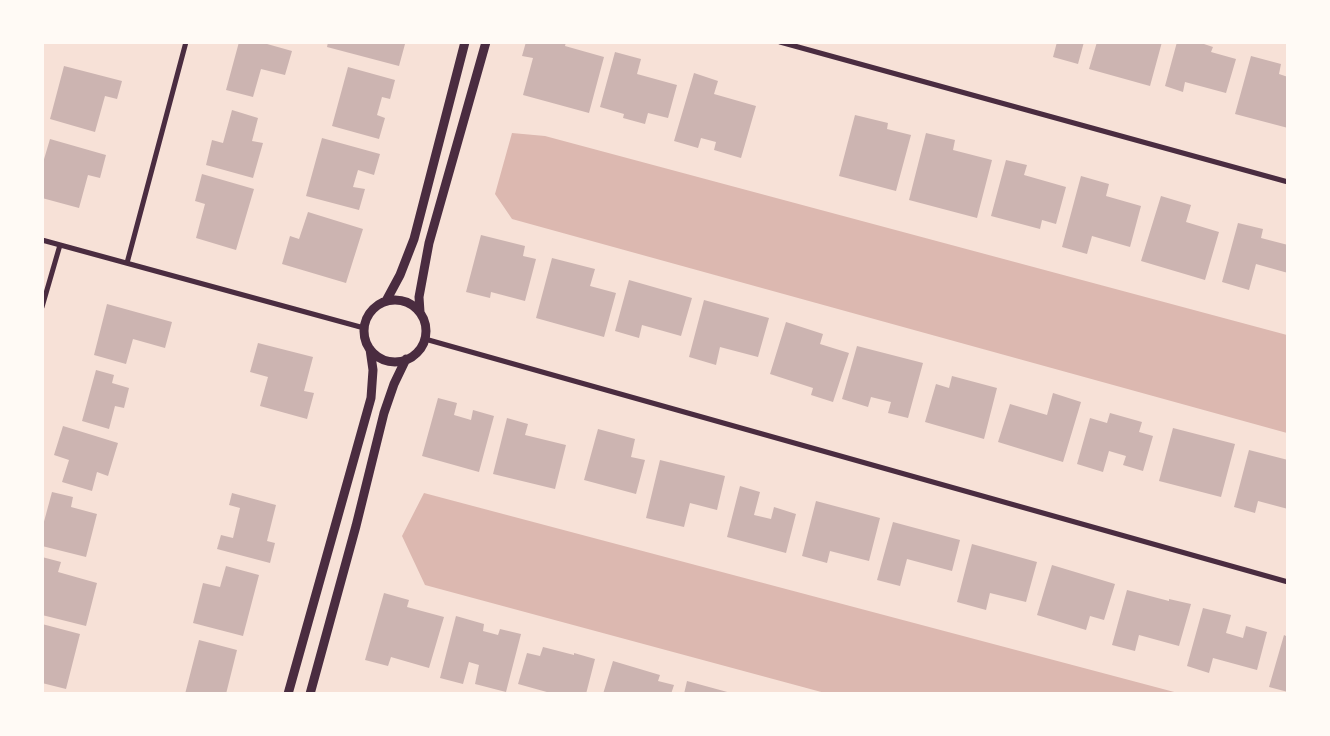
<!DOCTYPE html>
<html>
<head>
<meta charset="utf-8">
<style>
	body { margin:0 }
	#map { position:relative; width:1330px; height:736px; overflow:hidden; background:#f7e1d7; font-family:Rubik,sans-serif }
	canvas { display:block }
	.frame { position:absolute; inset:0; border:44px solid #fffaf5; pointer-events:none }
</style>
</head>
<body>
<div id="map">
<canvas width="1330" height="736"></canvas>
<div class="frame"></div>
</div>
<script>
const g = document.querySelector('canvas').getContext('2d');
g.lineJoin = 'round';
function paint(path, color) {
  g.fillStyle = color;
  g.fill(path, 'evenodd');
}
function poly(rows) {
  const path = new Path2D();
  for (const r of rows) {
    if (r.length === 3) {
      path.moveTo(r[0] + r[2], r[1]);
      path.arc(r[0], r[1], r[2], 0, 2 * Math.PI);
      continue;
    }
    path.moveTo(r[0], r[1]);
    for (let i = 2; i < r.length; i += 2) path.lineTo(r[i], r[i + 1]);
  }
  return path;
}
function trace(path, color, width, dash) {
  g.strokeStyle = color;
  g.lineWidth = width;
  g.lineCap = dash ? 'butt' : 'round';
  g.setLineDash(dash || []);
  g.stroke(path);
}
paint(poly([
	[512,133,545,136,1287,335,1287,433,512,219,495,194],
	[424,493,1178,693,825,693,425,585,402,536]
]), '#dcb8b0');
paint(poly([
	[239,42,260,42,292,51,285,75,261,69,253,97,226,90],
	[328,42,400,42,405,44,399,66,327,47],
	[526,42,566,42,565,46,604,57,589,113,523,95,533,58,522,56],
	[1057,42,1084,42,1078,64,1053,57],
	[1097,42,1162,42,1150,86,1089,69],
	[1177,42,1198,42,1213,47,1211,52,1236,59,1226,93,1185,82,1183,92,1165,86],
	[615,52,641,59,637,74,677,85,668,118,648,113,645,124,623,118,624,114,600,107],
	[1251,56,1281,64,1279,74,1288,77,1288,128,1235,114],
	[64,66,122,81,117,99,105,96,95,132,50,119],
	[348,67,395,80,390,99,382,97,377,115,385,118,379,139,332,126],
	[694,73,718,81,714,94,756,106,741,158,714,150,716,142,701,138,698,148,674,141],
	[232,110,258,118,252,141,263,143,253,178,206,165,212,140,223,143],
	[855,115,888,123,887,129,911,135,896,191,839,176],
	[926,133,955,140,953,150,992,160,977,218,909,200],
	[322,138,380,154,374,175,358,170,353,187,365,189,359,210,306,196],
	[50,139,106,155,100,178,88,175,79,208,42,198,42,166],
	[1006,160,1027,165,1024,175,1066,187,1056,224,1042,220,1040,229,991,216],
	[202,174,254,189,236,250,196,238,205,204,195,201],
	[1081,176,1109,184,1106,196,1141,206,1130,247,1092,236,1087,254,1062,247],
	[1161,196,1191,205,1186,222,1219,232,1205,280,1141,261],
	[308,212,363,229,346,283,282,264,290,236,299,239],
	[1238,223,1263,229,1261,238,1288,245,1288,273,1256,264,1249,290,1222,282],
	[481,235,525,246,523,256,536,259,525,301,491,292,490,298,466,292],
	[552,258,595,269,590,286,616,293,604,337,536,318],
	[629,280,692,298,681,336,642,325,639,338,615,331],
	[704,300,769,318,758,357,720,347,716,365,689,357],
	[107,304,172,322,165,348,133,339,126,364,94,355],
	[786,322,823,334,820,344,849,353,833,402,811,395,813,388,770,374],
	[258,343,313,357,304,391,314,393,307,419,260,406,268,377,250,372],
	[857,346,923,363,908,418,888,413,891,402,871,397,868,407,842,399],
	[96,370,114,375,112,383,129,388,124,408,115,406,109,429,82,421],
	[952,376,997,388,984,439,925,422,936,384,949,388],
	[1053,393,1081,402,1063,462,998,442,1010,404,1047,415],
	[438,398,457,403,454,415,471,420,473,410,494,416,479,472,422,456],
	[1110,413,1142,422,1139,432,1153,436,1143,471,1123,465,1126,456,1109,451,1103,472,1077,464,1090,418,1107,423],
	[507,418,528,424,525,435,566,445,555,489,493,474],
	[63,426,118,443,108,476,97,472,92,491,62,482,69,460,54,455],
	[1173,428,1235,444,1221,497,1159,481],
	[598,429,635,439,631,457,645,460,636,494,584,480],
	[1249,450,1288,460,1288,509,1258,501,1255,513,1234,507],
	[660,460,725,476,717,510,690,503,684,527,646,518],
	[740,486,760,492,754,515,771,519,774,507,796,514,786,553,727,537],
	[52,492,73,497,71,507,97,514,86,557,42,546,42,529],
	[232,493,276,505,267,541,275,543,270,563,217,549,221,535,233,538,240,508,229,505],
	[816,501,880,518,869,561,830,551,827,563,802,556],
	[893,522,960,540,952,571,907,559,900,586,877,580],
	[972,544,1037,562,1026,602,990,593,986,610,957,602],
	[42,557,61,562,58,572,97,583,86,626,42,615],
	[1052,565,1115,584,1104,620,1090,616,1086,630,1037,615],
	[226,566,259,575,243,636,193,623,203,583,220,587],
	[1127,590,1169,601,1169,599,1191,604,1179,646,1139,635,1135,651,1112,645],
	[384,593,409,600,407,607,444,617,429,668,391,657,388,666,365,660],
	[1203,608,1231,615,1226,633,1243,638,1246,626,1267,632,1257,670,1213,658,1209,673,1187,666],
	[456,616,484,624,483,631,498,635,500,629,521,634,506,692,475,684,479,665,469,662,463,684,440,678],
	[42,624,80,634,66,689,42,683],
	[1284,635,1288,637,1288,692,1269,687],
	[199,640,237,650,226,694,185,694],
	[543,647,574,655,574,653,595,659,586,694,554,694,518,684,527,653,540,656],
	[613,661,660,675,658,681,674,685,671,694,603,694],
	[687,681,731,693,731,694,684,694]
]), '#ccb4b1');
trace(poly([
	[780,42,1288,182],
	[42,240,364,328],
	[127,263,186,42],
	[42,307,60,245],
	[425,339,1288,582]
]), '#4a2c40', 5);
trace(poly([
	[395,331,31],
	[386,301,400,275,414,239,465,42],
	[420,312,419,297,429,243,486,42],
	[288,694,371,398,373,370,370,349],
	[310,694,356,526,384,413,394,384,406,359]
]), '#4a2c40', 9);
</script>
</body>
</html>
